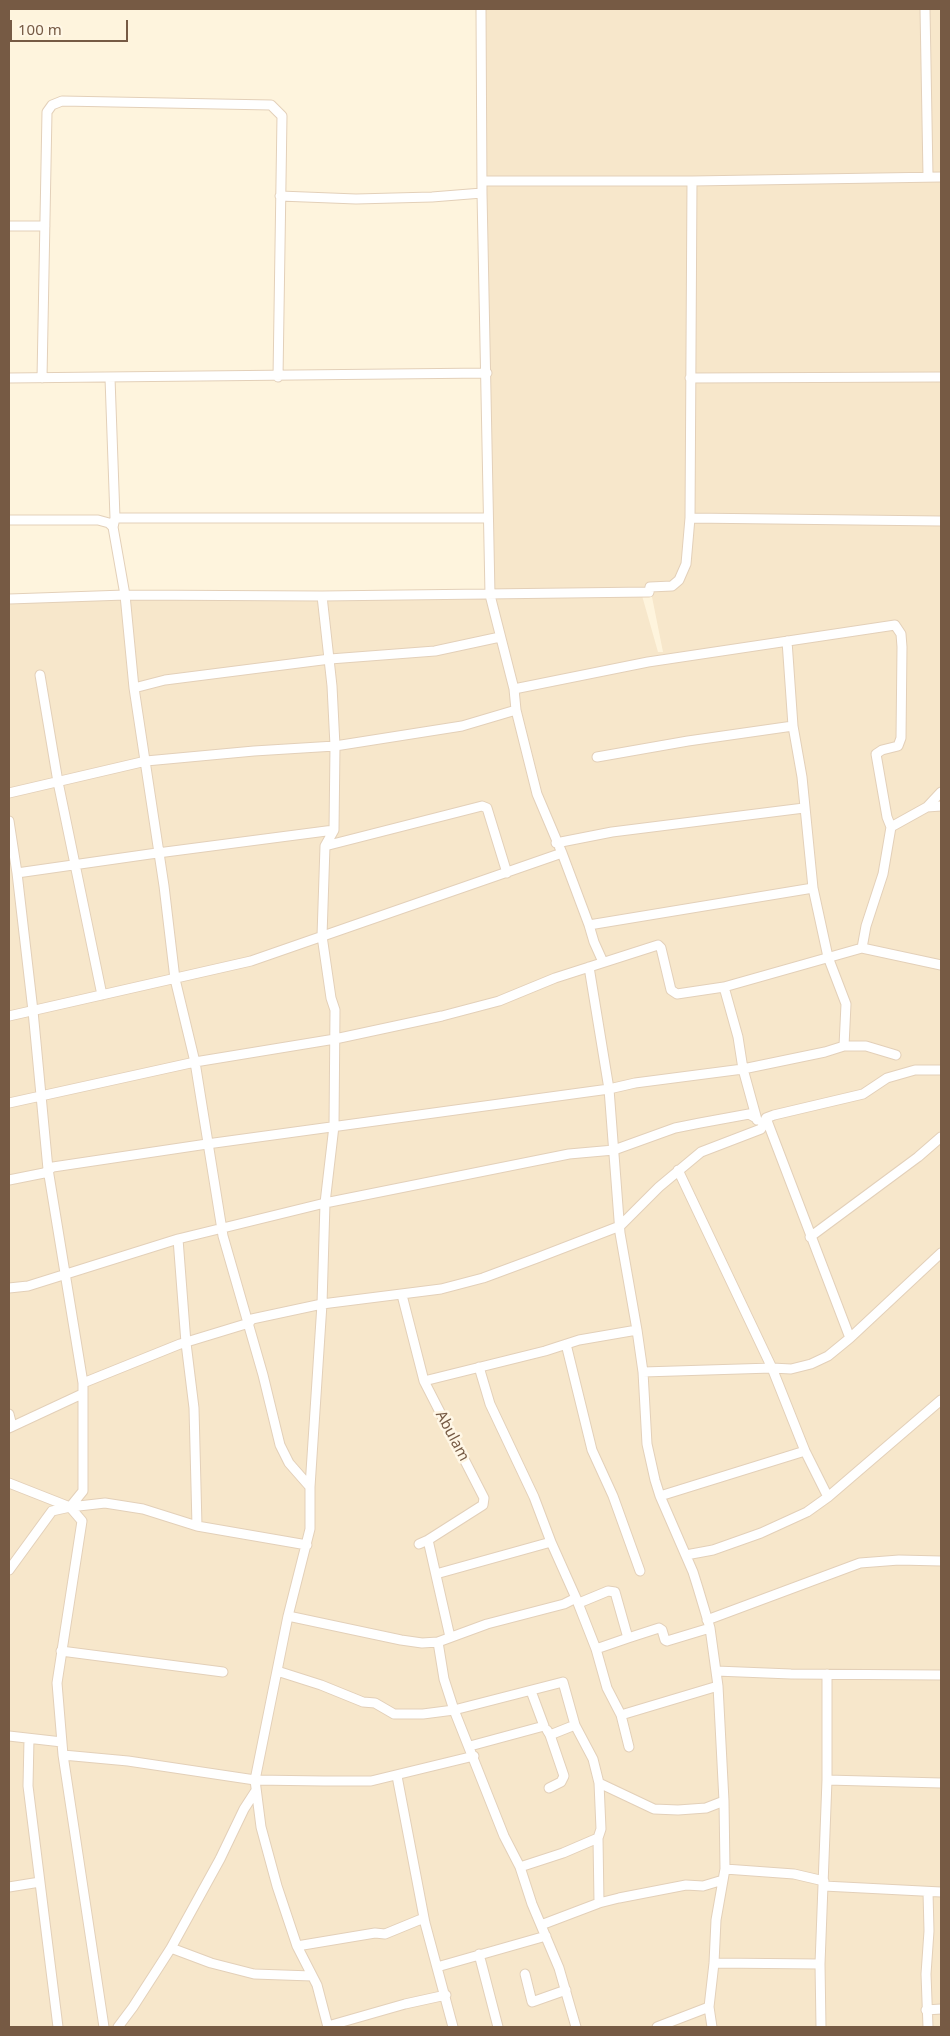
<!DOCTYPE html>
<html>
<head>
<meta charset="utf-8">
<style>
	body { margin:0 }
	#map { position:relative; width:950px; height:2036px; overflow:hidden; background:#fef4dd; font-family:"Noto Sans",sans-serif }
	canvas { display:block }
	.frame { position:absolute; inset:0; border:10px solid #765a44; pointer-events:none }
	.scale { position:absolute; left:10px; top:20px; width:118px; height:22px; box-sizing:border-box; border:2px solid #765a44; border-top:0; padding-left:6px; font-size:15px; line-height:18px; white-space:nowrap; color:#765a44; -webkit-text-stroke:4px #fff7e6; paint-order:stroke }
</style>
</head>
<body>
<div id="map">
<canvas width="950" height="2036"></canvas>
<div class="frame"></div>
<div class="scale">100 m</div>
</div>
<script>
const g = document.querySelector('canvas').getContext('2d');
g.lineJoin = 'round';
function paint(path, color) {
  g.fillStyle = color;
  g.fill(path, 'evenodd');
}
function poly(rows) {
  const path = new Path2D();
  for (const r of rows) {
    path.moveTo(r[0], r[1]);
    for (let i = 2; i < r.length; i += 2) path.lineTo(r[i], r[i + 1]);
  }
  return path;
}
function trace(path, color, width, dash) {
  g.strokeStyle = color;
  g.lineWidth = width;
  g.lineCap = dash ? 'butt' : 'round';
  g.setLineDash(dash || []);
  g.stroke(path);
}
function label(font, color, halo, rows, align = 'center') {
  g.font = font + ' "Noto Sans",sans-serif';
  g.lineWidth = 5;
  g.setLineDash([]);
  g.textBaseline = 'middle';
  g.strokeStyle = halo;
  g.fillStyle = color;
  for (const [text, x, y, turn = 0] of rows) {
    g.save();
    g.translate(x, y);
    g.rotate((+turn || 0) * Math.PI / 180);
    g.textAlign = isNaN(turn) ? turn : align;
    if (halo) g.strokeText(text, 0, 0);
    g.fillText(text, 0, 0);
    g.restore();
  }
}
paint(poly([
	[482,9,941,9,941,2027,9,2027,9,601,489,591],
	[641,592,651,592,663,652,658,652]
]), '#f7e7cb');
const minor = poly([
	[481,9,482,193,490,595,514,689,516,710,537,794,562,853,589,925,594,942,603,962],
	[925,9,928,176],
	[482,181,692,181,941,177],
	[280,196,356,199,432,197,482,193],
	[9,226,45,226],
	[9,378,487,373],
	[42,378,47,112,52,105,62,101,271,105,282,116,278,377],
	[110,378,115,518,113,527,125,595,134,688,164,886,175,979,195,1062,223,1236,263,1375,280,1445,289,1463,310,1487],
	[690,378,941,377],
	[115,518,488,518],
	[690,518,941,521],
	[9,520,98,520,109,523,113,527],
	[322,596,332,686,335,746,334,830,325,846,322,936,331,998,335,1010,334,1126,325,1203,322,1304,310,1487,310,1529,288,1616,255,1780,261,1827,277,1886,297,1946,317,1985,328,2027],
	[9,599,125,595,322,596,649,592,650,587,672,586,679,580,686,564,690,518,692,181],
	[787,641,793,726,802,777,813,888,828,957,846,1004,844,1046,866,1046,896,1055],
	[40,675,58,782,102,995],
	[134,688,165,680,330,659,435,651,500,637],
	[514,689,648,662,895,625,901,634,902,647,901,738,898,746,882,750,876,754,887,817,891,827],
	[597,757,688,741,793,726],
	[9,793,146,761,254,751,335,746,462,726,516,710],
	[927,807,941,806],
	[9,821,17,873,33,1011,48,1169,83,1383,83,1491,70,1507,52,1511,9,1570],
	[556,843,612,832,804,808],
	[325,846,482,806,487,808,507,873],
	[17,873,150,854,334,830],
	[589,925,813,888],
	[862,948,866,926,883,874,891,827,927,807,941,792],
	[589,967,609,1089,620,1233,637,1330,643,1372,647,1444,655,1480,660,1496,693,1572,698,1588,710,1628,718,1686,724,1801,725,1869,716,1920,714,1963,709,2007,712,2027],
	[724,987,738,1037,743,1069,757,1120],
	[9,1016,251,961,562,853],
	[9,1103,195,1062,335,1039,442,1016,499,1001,555,978,658,945,661,948,671,990,677,994,724,987,862,948,941,965],
	[766,1118,850,1338],
	[678,1170,772,1368,805,1451,828,1497],
	[9,1180,44,1173,53,1167,207,1144,609,1089,635,1083,743,1069,825,1052,844,1046],
	[810,1237,918,1157,941,1137],
	[178,1239,186,1343,194,1408,197,1526],
	[9,1288,28,1286,178,1239,325,1203,569,1154,614,1150,675,1128,700,1123,749,1114,756,1118],
	[402,1295,424,1381,484,1498,483,1505,428,1540],
	[566,1344,592,1450,613,1496,640,1571],
	[643,1372,772,1368,791,1369,811,1364,828,1356,850,1338,941,1253],
	[424,1381,545,1351,579,1340,637,1330],
	[83,1383,180,1344,249,1323,252,1319,322,1304,441,1289,483,1278,537,1258,620,1226,659,1187,701,1152,761,1129,766,1118,774,1115,863,1094,887,1078,915,1070,941,1070],
	[9,1414,12,1426],
	[9,1428,82,1394],
	[9,1483,70,1507,105,1503,143,1509,197,1526,307,1545],
	[660,1496,805,1451],
	[70,1507,82,1521,57,1683,63,1755,104,2027],
	[419,1544,428,1540,450,1637],
	[686,1555,713,1550,761,1533,807,1512,828,1497,941,1400],
	[436,1574,551,1542],
	[576,1598,596,1649,607,1688,621,1715,629,1747],
	[579,1603,608,1591,615,1592,628,1638,659,1628,662,1630,665,1640,667,1641,710,1628],
	[288,1616,401,1640,422,1643,438,1642,487,1624,564,1604,576,1598,551,1542,534,1497,490,1404,479,1367],
	[707,1620,860,1563,899,1560,941,1561],
	[438,1642,444,1679,454,1710,504,1836,520,1867,532,1904,559,1968,576,2027],
	[596,1649,628,1638],
	[61,1651,223,1672],
	[277,1671,321,1685,363,1702,375,1703,394,1714,423,1714,454,1710,563,1682,575,1725,593,1759,599,1783,601,1829,598,1838,599,1903],
	[716,1671,791,1674,941,1675],
	[621,1715,718,1686],
	[547,1730,550,1735,575,1725],
	[9,1736,62,1742],
	[29,1739,28,1786,58,2027],
	[470,1746,544,1726,531,1691],
	[63,1755,128,1761,255,1780,324,1781,371,1781,474,1756],
	[397,1776,425,1923,453,2027],
	[827,1780,941,1783],
	[599,1783,654,1809,678,1810,706,1808,724,1801],
	[549,1788,561,1782,564,1776,550,1735],
	[520,1867,563,1853,598,1838],
	[725,1869,794,1874,824,1881],
	[824,1886,941,1892],
	[9,1887,40,1882],
	[541,1925,599,1903,619,1898,686,1885,703,1886,723,1880],
	[297,1946,375,1933,385,1934,424,1918],
	[171,1948,211,1963,254,1974,312,1976],
	[479,1954,498,2027],
	[714,1963,820,1964],
	[437,1967,546,1936],
	[525,1974,532,2002,566,1990],
	[926,2010,941,2009],
	[328,2026,405,2004,446,1995],
	[118,2027,133,2007,171,1948,220,1859,244,1809,255,1792],
	[657,2027,709,2007],
	[821,2027,820,1964,827,1780,827,1674],
	[928,2027,926,1974,929,1931,928,1892]
]);
trace(minor, '#e3d0b9', 11);
trace(minor, '#fff', 9);
label('15px', '#765a44', '#fff7e6', [
	["Abulam",452,1436,62]
]);
</script>
</body>
</html>
